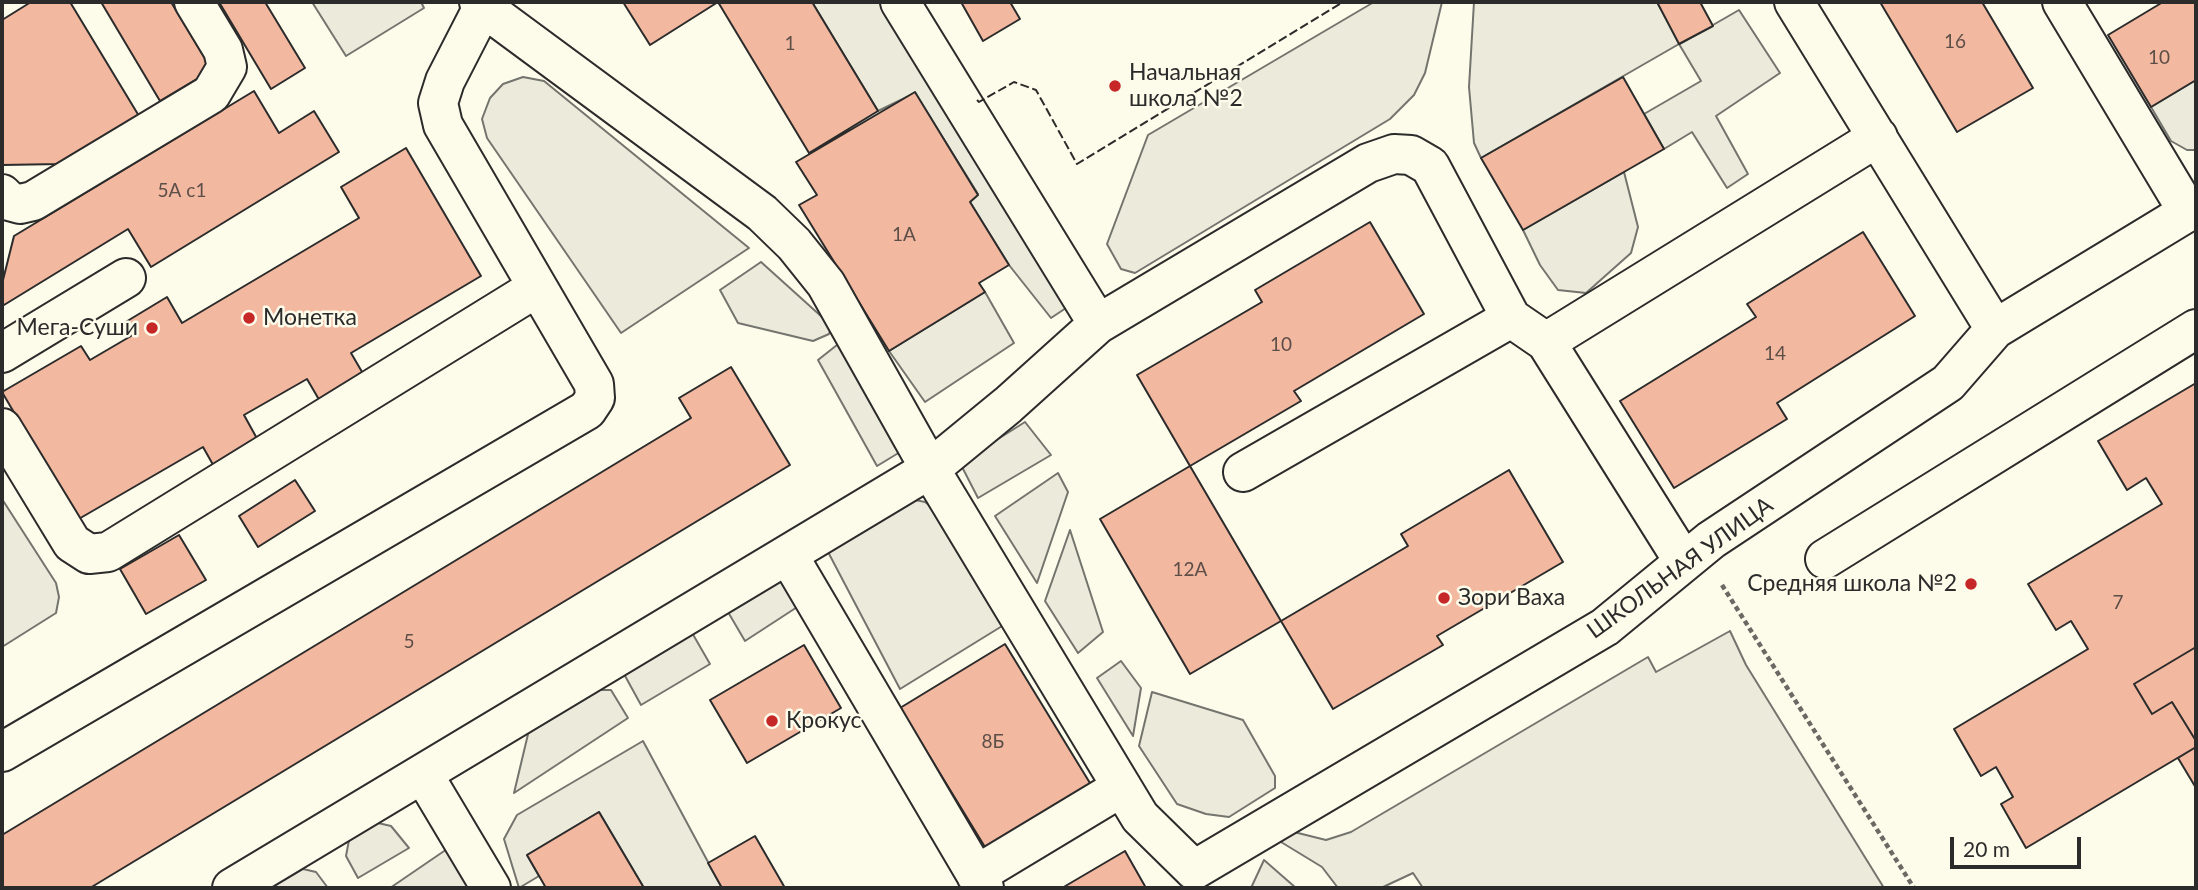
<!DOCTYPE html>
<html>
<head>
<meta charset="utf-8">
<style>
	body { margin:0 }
	#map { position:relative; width:2198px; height:890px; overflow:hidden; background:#fdfbea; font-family:Lato,sans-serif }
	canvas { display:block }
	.frame { position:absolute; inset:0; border:4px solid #2b2b2b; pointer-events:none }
	.scale { position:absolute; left:1950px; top:837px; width:131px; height:32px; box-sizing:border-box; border:4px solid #2b2b2b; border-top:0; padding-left:9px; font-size:21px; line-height:24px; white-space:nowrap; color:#2b2b2b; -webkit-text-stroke:5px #fdfbea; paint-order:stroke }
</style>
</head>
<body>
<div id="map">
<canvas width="2198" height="890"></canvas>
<div class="frame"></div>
<div class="scale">20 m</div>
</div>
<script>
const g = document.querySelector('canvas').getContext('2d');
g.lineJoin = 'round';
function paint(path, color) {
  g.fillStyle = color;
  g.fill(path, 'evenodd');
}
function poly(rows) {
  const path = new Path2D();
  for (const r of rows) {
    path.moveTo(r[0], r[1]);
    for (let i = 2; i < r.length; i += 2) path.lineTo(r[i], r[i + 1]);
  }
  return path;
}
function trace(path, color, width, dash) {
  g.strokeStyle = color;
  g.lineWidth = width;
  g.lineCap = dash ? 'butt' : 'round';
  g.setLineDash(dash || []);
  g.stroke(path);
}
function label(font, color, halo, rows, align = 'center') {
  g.font = font + ' Lato,sans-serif';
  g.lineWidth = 5;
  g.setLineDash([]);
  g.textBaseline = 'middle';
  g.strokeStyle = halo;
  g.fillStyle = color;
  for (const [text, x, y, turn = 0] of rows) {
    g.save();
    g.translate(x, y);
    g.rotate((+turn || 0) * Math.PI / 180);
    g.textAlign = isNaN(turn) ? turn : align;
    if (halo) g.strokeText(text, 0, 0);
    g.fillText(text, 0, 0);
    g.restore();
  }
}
const green = poly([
	[312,2,421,2,424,8,346,56,312,2],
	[812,2,895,2,1075,302,1051,318,1009,265,970,202,978,194,915,93,878,111,812,2],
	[1374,2,1442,2,1425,73,1414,95,1390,119,1135,273,1121,269,1107,244,1148,135,1374,2],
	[1474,2,1657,2,1680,44,1739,10,1780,73,1716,116,1748,174,1727,188,1692,132,1664,149,1644,114,1701,81,1679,44,1481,158,1474,143,1469,87,1474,2],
	[523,77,544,81,749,248,621,333,487,138,482,119,490,98,503,84,523,77],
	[2196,80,2196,150,2187,150,2171,141,2151,107,2196,80],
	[1624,172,1638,227,1631,253,1586,293,1558,290,1540,265,1523,230,1624,172],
	[761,262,832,326,829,334,813,341,738,323,720,290,761,262],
	[985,292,1014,343,925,402,889,351,985,292],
	[842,341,910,446,877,466,818,360,842,341],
	[1025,422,1051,455,978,498,960,463,1025,422],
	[1058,473,1068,492,1037,583,995,516,1058,473],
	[901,497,925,502,944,516,1007,623,900,689,827,550,901,497],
	[2,499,56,583,59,597,56,613,2,647,2,499],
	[1070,530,1103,632,1078,653,1045,601,1070,530],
	[782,578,808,600,745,641,728,612,782,578],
	[691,631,710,664,641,705,624,674,691,631],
	[1730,631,1746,665,1884,888,1423,888,1413,873,1381,888,1338,888,1322,867,1281,842,1290,831,1326,840,1351,832,1648,657,1656,672,1730,631],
	[1121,661,1141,688,1133,736,1097,678,1121,661],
	[599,690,611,690,628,718,514,793,529,730,599,690],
	[1152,692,1243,720,1275,776,1275,788,1229,817,1206,814,1177,804,1139,746,1152,692],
	[643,741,722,888,644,888,599,812,527,855,539,876,519,888,504,839,517,815,643,741],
	[378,823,391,826,409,848,358,878,346,856,349,840,378,823],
	[450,847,472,888,390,888,450,847],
	[1264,860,1296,888,1251,888,1264,860],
	[303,869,316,872,328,888,271,888,303,869]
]);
paint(green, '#ecebdb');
trace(green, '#74746e', 2);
const building = poly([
	[31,2,70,2,139,116,60,164,2,165,2,20,31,2],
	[101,2,171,2,212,70,160,101,101,2],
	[219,2,265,2,305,68,271,89,219,2],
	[623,2,718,2,650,45,623,2],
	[718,2,812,2,878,111,809,153,718,2],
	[961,2,1010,2,1020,19,983,41,961,2],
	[1657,2,1700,2,1713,26,1679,44,1657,2],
	[1880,2,1982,2,2033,88,1957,132,1880,2],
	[2163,2,2196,2,2196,80,2151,107,2108,35,2163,2],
	[1623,77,1664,149,1523,230,1481,158,1623,77],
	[254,91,279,133,314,111,339,152,151,267,128,229,4,305,2,302,2,284,14,236,254,91],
	[915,92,978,195,970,202,1009,265,979,283,985,292,889,351,799,205,817,195,796,162,915,92],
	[406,148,481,276,351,353,365,377,321,403,307,379,244,415,260,444,216,470,203,447,77,520,2,392,81,346,90,360,131,336,124,323,167,297,182,323,359,218,341,187,406,148],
	[1370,222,1424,314,1294,391,1301,401,1190,466,1137,375,1262,302,1255,290,1370,222],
	[1863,232,1915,316,1777,403,1787,419,1674,488,1620,401,1756,317,1747,304,1863,232],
	[731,367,790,465,90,888,2,888,2,835,691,418,679,398,731,367],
	[2196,383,2196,647,2134,684,2152,714,2172,702,2196,741,2196,747,2026,848,2001,804,2013,797,1996,767,1981,776,1954,729,2088,649,2071,621,2056,630,2028,584,2162,504,2146,478,2127,490,2098,441,2196,383],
	[1190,466,1281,621,1190,674,1100,519,1190,466],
	[1509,470,1563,562,1437,636,1443,645,1333,709,1281,621,1408,546,1401,534,1509,470],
	[295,480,315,511,258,547,239,516,295,480],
	[179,535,206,580,146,614,120,569,179,535],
	[1005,644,1093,788,988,852,900,708,1005,644],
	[804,645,841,708,747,763,710,700,804,645],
	[2196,647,2196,741,2172,702,2152,714,2134,684,2196,647],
	[2196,747,2196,788,2178,758,2196,747],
	[599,812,644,888,546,888,527,855,599,812],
	[755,836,785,888,722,888,708,863,755,836],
	[1125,851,1146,888,1062,888,1125,851]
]);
paint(building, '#f2b8a0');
trace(building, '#2b2b2b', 2);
const minor = poly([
	[479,2,483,7,762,213,794,244,826,284,930,469,1140,817,1194,870],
	[900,2,1098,324],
	[1794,2,1995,329],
	[2062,2,2188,212],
	[2,194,9,201,20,204,33,201,211,94,227,67,223,50,194,2],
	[1546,342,1878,137],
	[2,353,126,278],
	[2,428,72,543,89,554,108,552,536,288],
	[1243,472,1511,318,1546,342,1684,562],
	[788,555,984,888],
	[1825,559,2196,329],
	[2,752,587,410,595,398,594,384,443,125,438,103,445,81,483,7],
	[423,774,491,888],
	[1194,870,1605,627,1711,540,1948,383,1995,329,2196,207],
	[976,875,1122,787],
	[232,888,930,469,1008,405,1098,324,1368,163,1394,154,1411,155,1430,166,1511,318]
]);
trace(minor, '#2b2b2b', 42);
trace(poly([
	[1722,585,1914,888]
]), '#6a6964', 4.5, [5, 3.5]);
trace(minor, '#fdfbea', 38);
trace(poly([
	[977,100,979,102,1014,82,1036,90,1077,164,1343,2]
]), '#2b2b2b', 2, [9, 3.5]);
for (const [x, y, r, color] of [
	[1115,86,7,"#c62828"],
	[249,318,7,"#c62828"],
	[152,328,7,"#c62828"],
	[1971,584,7,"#c62828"],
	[1444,598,7,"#c62828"],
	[772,721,7,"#c62828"]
]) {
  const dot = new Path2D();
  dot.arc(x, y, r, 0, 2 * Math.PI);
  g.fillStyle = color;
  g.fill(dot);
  trace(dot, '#fdfbea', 2.5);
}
label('19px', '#5d4e48', null, [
	["16",1955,42],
	["1",790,44],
	["10",2159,58],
	["5А с1",182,191],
	["1А",904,235],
	["10",1281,345],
	["14",1775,354],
	["12А",1190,570],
	["7",2118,603],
	["5",409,642],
	["8Б",993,742]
]);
label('23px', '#2b2b2b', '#fdfbea', [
	["Начальная",1129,73],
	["школа №2",1129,99],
	["Монетка",263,318],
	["Мега-Суши",138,328,"right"],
	["Средняя школа №2",1957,584,"right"],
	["Зори Ваха",1458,598],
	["Крокус",786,721]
], 'left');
label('23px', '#2b2b2b', '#fdfbea', [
	["ШКОЛЬНАЯ УЛИЦА",1680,568,-36]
]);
</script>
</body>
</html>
